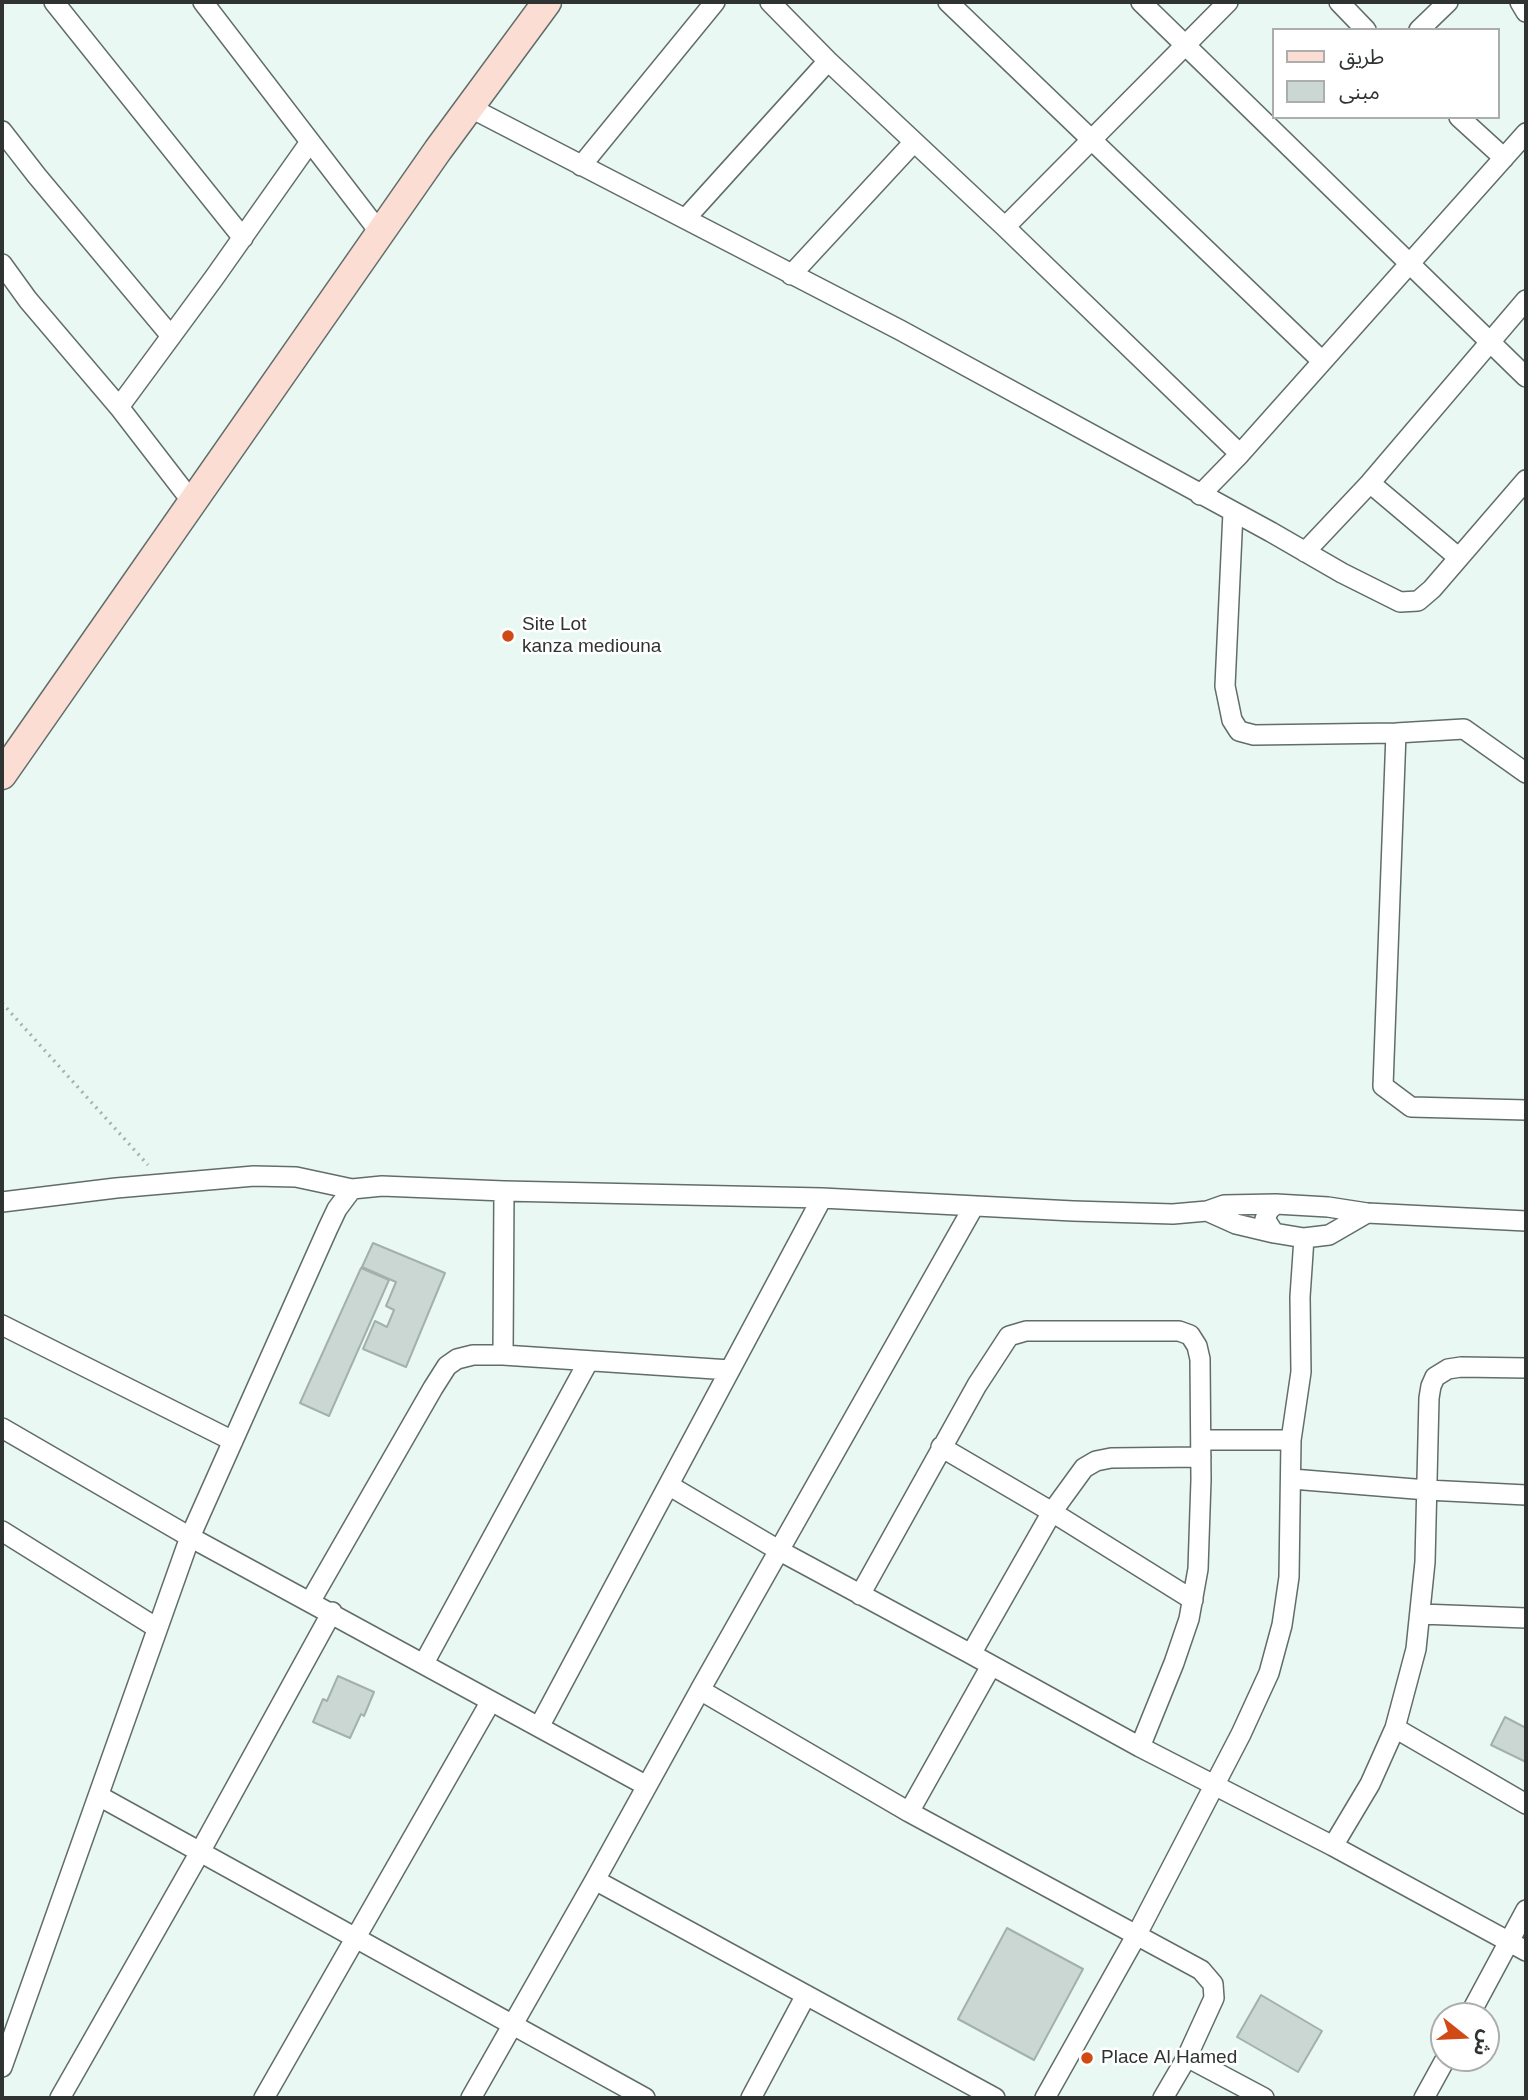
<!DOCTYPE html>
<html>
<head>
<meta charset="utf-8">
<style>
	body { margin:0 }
	#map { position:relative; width:1528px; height:2100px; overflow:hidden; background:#eaf8f3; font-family:Arial,"Noto Sans Arabic",sans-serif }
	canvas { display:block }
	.frame { position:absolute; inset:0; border:4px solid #2f3433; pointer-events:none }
	.legend { position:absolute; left:1272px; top:28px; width:228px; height:91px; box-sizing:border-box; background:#fff; border:2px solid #acaead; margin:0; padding:9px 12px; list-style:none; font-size:21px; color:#2f3433 }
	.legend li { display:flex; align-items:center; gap:14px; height:35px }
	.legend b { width:35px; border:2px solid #acaead }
	.north { position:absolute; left:1430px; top:2002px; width:70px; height:70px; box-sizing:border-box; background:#fff; border:2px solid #acaead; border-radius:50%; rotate:108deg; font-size:19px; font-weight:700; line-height:28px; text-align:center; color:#2f3433 }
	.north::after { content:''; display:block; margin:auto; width:24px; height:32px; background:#d14a16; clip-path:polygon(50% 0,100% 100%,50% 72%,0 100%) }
</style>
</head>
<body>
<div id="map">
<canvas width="1528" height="2100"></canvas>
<div class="frame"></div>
<ul class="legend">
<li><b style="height:9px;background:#fbddd3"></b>طريق</li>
<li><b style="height:19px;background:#cad7d3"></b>مبنى</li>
</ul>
<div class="north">ش</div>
</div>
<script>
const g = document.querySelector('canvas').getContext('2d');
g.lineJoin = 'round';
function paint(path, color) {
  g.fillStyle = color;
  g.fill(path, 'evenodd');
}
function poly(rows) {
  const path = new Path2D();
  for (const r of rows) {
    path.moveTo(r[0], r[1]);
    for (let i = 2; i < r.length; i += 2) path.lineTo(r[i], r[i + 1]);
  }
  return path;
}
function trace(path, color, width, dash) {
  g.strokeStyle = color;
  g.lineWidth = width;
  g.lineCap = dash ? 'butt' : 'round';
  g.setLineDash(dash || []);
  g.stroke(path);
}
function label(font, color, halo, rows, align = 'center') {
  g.font = font + ' Arial,sans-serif';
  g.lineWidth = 5;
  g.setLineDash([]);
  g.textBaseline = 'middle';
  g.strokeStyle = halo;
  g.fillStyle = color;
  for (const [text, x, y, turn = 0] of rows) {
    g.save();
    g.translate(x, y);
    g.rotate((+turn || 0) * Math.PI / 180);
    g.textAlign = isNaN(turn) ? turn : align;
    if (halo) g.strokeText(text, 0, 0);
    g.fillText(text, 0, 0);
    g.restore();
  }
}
const building = poly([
	[373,1243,445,1273,406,1367,363,1349,375,1321,387,1327,394,1310,386,1306,396,1282,362,1267,373,1243],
	[361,1268,389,1280,329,1416,300,1403,361,1268],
	[338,1676,374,1692,364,1716,361,1714,350,1738,313,1722,323,1699,327,1701,338,1676],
	[1505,1717,1526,1728,1526,1762,1491,1745,1505,1717],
	[1007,1928,1083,1969,1034,2060,958,2019,1007,1928],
	[1261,1995,1322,2031,1298,2072,1237,2037,1261,1995]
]);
paint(building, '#cad7d3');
trace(building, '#a4b0ac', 2);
const street = poly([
	[54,2,243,238],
	[203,2,381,234],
	[770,2,828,61,1005,227,1240,454],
	[948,2,1322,361],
	[1141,2,1526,377],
	[1339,2,1366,30],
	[1520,2,1526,12],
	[1419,30,1448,2],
	[469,107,900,330,1271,532,1342,573,1400,602,1418,601,1432,589,1526,480],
	[1459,117,1504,158],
	[2,131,37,176,171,336],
	[581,166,715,2],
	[686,218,828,61],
	[1005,227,1228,2],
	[2,264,28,300,119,407,193,503],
	[791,275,914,142],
	[119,407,214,278,310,142],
	[1370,483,1459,558],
	[1200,495,1240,454,1526,133],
	[1233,512,1225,686,1232,720,1239,731,1254,735,1396,733,1464,729,1526,773],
	[1305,552,1370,483,1526,300],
	[1396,733,1383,1086,1411,1107,1526,1110],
	[2,1202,116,1188,254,1176,296,1177,352,1189,382,1186,504,1191,822,1198,1073,1211,1173,1214,1207,1211,1224,1205,1276,1204],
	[974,1206,700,1690,909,1812,1201,1970,1213,1984,1214,1998,1187,2057,1163,2098],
	[1207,1211,1236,1224,1274,1233],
	[1367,1213,1329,1235,1304,1238,1274,1233,1265,1219,1269,1210,1276,1204,1328,1207,1367,1213,1526,1221],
	[2,1325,233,1441],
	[503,1355,504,1191],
	[2,1428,190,1537,647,1786],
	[1201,1440,1291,1440],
	[941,1447,1052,1512,1193,1600],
	[1201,1457,1111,1458,1096,1461,1084,1468,1052,1512,971,1654,1140,1747,1333,1846,1526,1951],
	[1292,1479,1427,1490,1526,1495],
	[670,1486,780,1551,971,1654],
	[2,1531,157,1628],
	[860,1595,977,1385,1009,1336,1026,1331,1179,1331,1190,1335,1197,1346,1200,1359,1201,1480,1198,1569,1189,1619,1174,1663,1140,1747],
	[310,1602,433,1388,447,1366,457,1359,473,1355,503,1355,730,1370],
	[1421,1614,1526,1618],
	[424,1663,588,1362],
	[539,1727,822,1198],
	[1395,1728,1526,1804],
	[99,1796,645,2098],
	[909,1812,991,1666],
	[1333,1846,1370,1784,1395,1728,1416,1649,1425,1562,1429,1398,1431,1386,1435,1377,1448,1369,1461,1367,1526,1368],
	[595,1880,995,2098],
	[1469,2016,1526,1910],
	[1187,2057,1264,2098],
	[2,2067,190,1537,328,1228,337,1209,352,1189],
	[60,2098,200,1852,332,1612],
	[264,2098,491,1701],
	[471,2098,595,1880,700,1690],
	[751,2098,806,1995],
	[1045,2098,1136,1936,1241,1734,1269,1673,1282,1625,1289,1577,1291,1440,1301,1372,1300,1297,1304,1238],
	[1424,2098,1446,2058]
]);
const secondary = poly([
	[2,775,438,150,547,2]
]);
trace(street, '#616d69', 22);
trace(secondary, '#616d69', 31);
trace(poly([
	[2,1003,148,1165]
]), '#a6b1ad', 3.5, [2, 5]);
trace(street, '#fff', 19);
trace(secondary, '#fbddd3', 28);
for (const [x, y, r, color] of [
	[508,636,7,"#d14a16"],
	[1087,2058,7,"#d14a16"]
]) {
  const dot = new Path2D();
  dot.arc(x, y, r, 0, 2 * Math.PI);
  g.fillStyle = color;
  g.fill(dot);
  trace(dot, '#fff', 2.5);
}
label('19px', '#2f3433', '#fff', [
	["Site Lot",522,625],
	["kanza mediouna",522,647],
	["Place Al Hamed",1101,2058]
], 'left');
</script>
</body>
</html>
